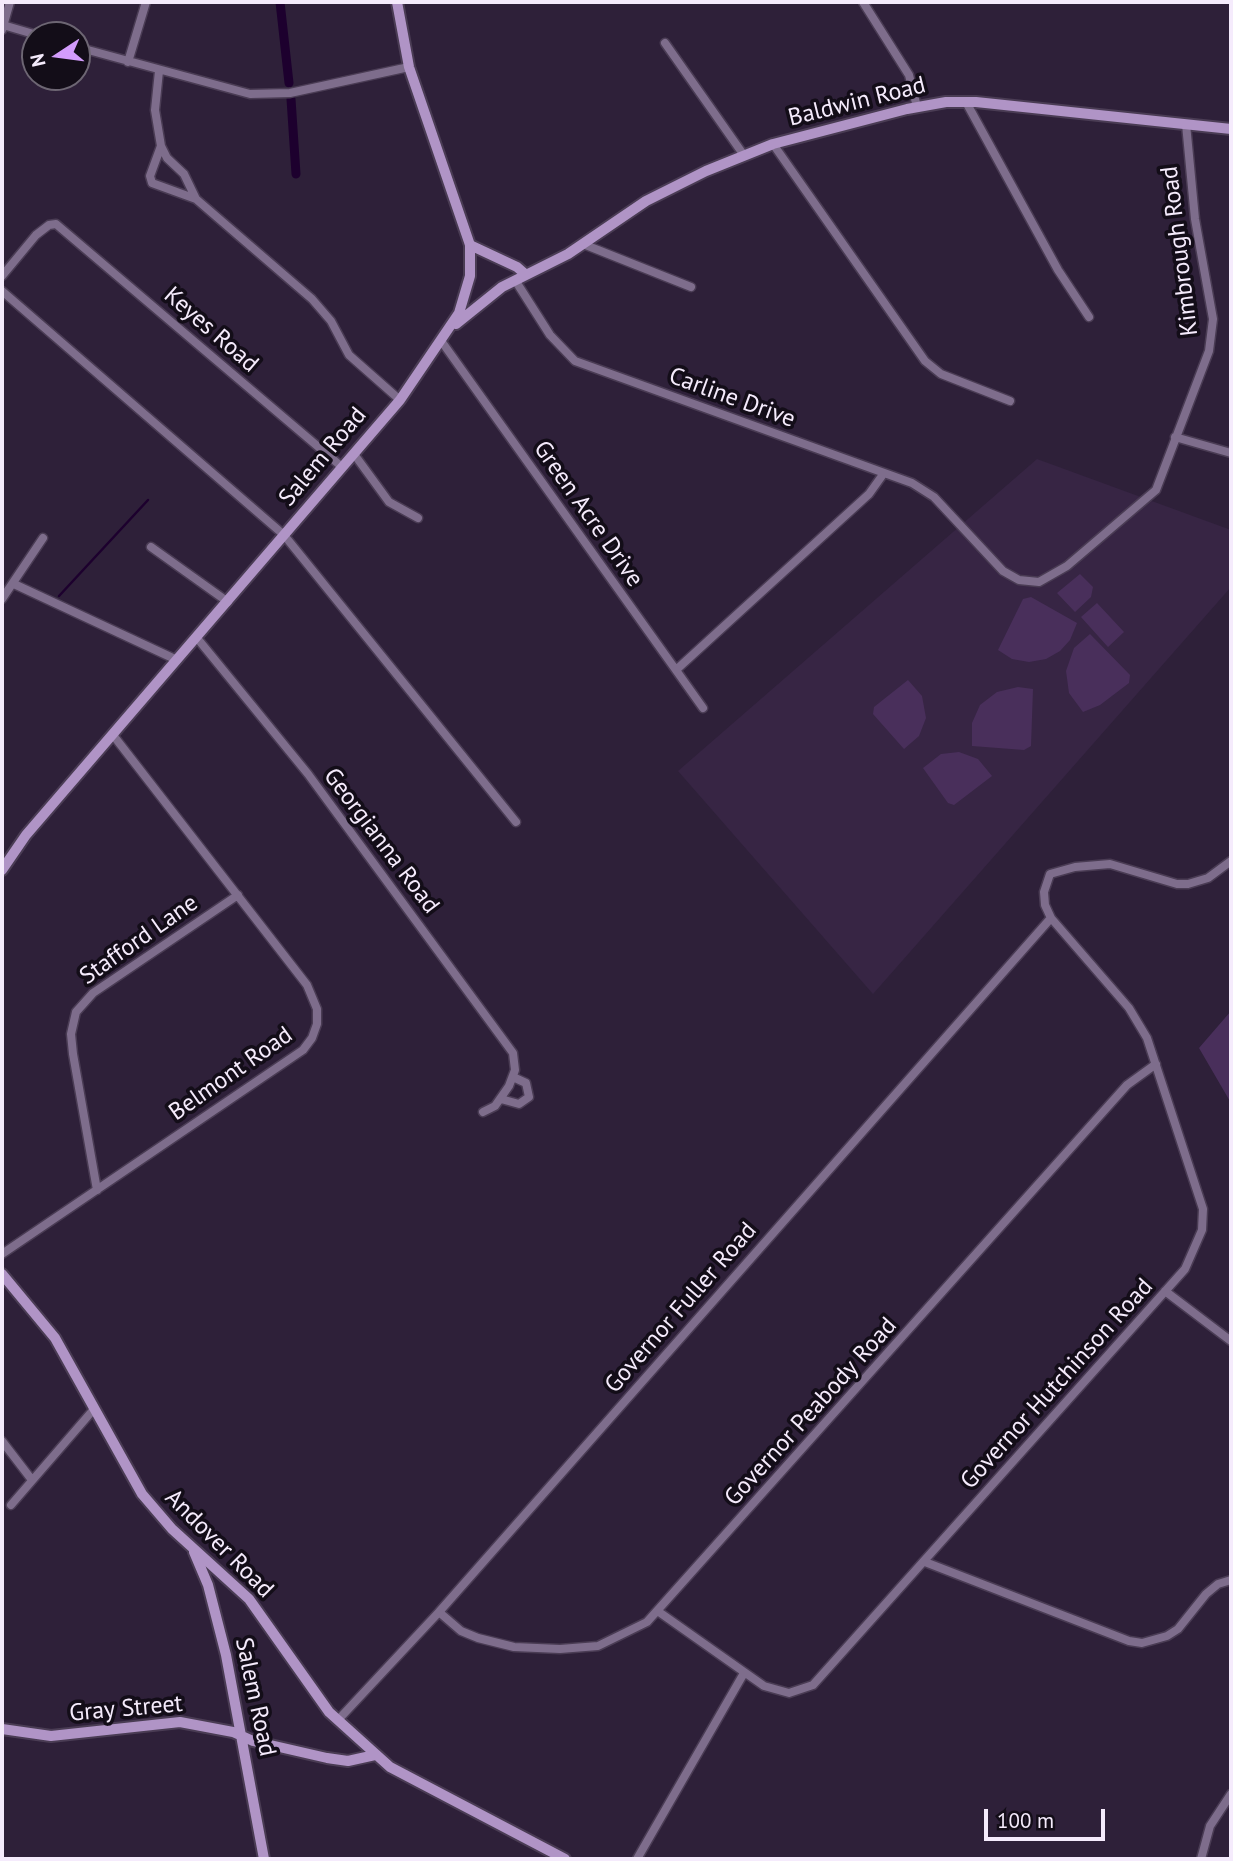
<!DOCTYPE html>
<html>
<head>
<meta charset="utf-8">
<style>
	body { margin:0 }
	#map { position:relative; width:1233px; height:1861px; overflow:hidden; background:#2e2039; font-family:"PT Sans",sans-serif }
	canvas { display:block }
	.frame { position:absolute; inset:0; border:4px solid #f5ebfc; pointer-events:none }
	.north { position:absolute; left:21px; top:21px; width:70px; height:70px; box-sizing:border-box; background:#130d18; border:2px solid #6d6673; border-radius:50%; rotate:257deg; font-size:19px; font-weight:700; line-height:28px; text-align:center; color:#f5ebfc }
	.north::after { content:''; display:block; margin:auto; width:24px; height:32px; background:#d39cfc; clip-path:polygon(50% 0,100% 100%,50% 72%,0 100%) }
	.scale { position:absolute; left:984px; top:1809px; width:121px; height:32px; box-sizing:border-box; border:4px solid #f5ebfc; border-top:0; padding-left:9px; font-size:21px; line-height:24px; white-space:nowrap; color:#f5ebfc; -webkit-text-stroke:5px #130d18; paint-order:stroke }
</style>
</head>
<body>
<div id="map">
<canvas width="1233" height="1861"></canvas>
<div class="frame"></div>
<div class="north">N</div>
<div class="scale">100 m</div>
</div>
<script>
const g = document.querySelector('canvas').getContext('2d');
g.lineJoin = 'round';
function paint(path, color) {
  g.fillStyle = color;
  g.fill(path, 'evenodd');
}
function poly(rows) {
  const path = new Path2D();
  for (const r of rows) {
    path.moveTo(r[0], r[1]);
    for (let i = 2; i < r.length; i += 2) path.lineTo(r[i], r[i + 1]);
  }
  return path;
}
function trace(path, color, width, dash) {
  g.strokeStyle = color;
  g.lineWidth = width;
  g.lineCap = dash ? 'butt' : 'round';
  g.setLineDash(dash || []);
  g.stroke(path);
}
function label(font, color, halo, rows, align = 'center') {
  g.font = font + ' "PT Sans",sans-serif';
  g.lineWidth = 7;
  g.setLineDash([]);
  g.textBaseline = 'middle';
  g.strokeStyle = halo;
  g.fillStyle = color;
  for (const [text, x, y, turn = 0] of rows) {
    g.save();
    g.translate(x, y);
    g.rotate((+turn || 0) * Math.PI / 180);
    g.textAlign = isNaN(turn) ? turn : align;
    if (halo) g.strokeText(text, 0, 0);
    g.fillText(text, 0, 0);
    g.restore();
  }
}
paint(poly([
	[1037,459,1231,530,1231,587,873,994,678,771]
]), '#372544');
paint(poly([
	[1080,574,1093,587,1091,597,1075,612,1057,593],
	[1031,597,1077,623,1070,640,1060,651,1046,659,1029,662,1012,659,998,650,1023,599],
	[1097,603,1124,632,1108,647,1081,617],
	[1090,634,1130,675,1129,683,1100,705,1083,712,1069,693,1066,671,1074,648],
	[908,680,922,696,926,718,919,736,904,749,873,714,874,707],
	[1018,687,1033,689,1031,746,1024,750,972,746,972,723,980,705,997,692],
	[959,752,978,759,992,776,954,805,948,803,923,768,941,754],
	[1231,1011,1231,1103,1199,1048]
]), '#492f5b');
trace(poly([
	[59,596,148,500]
]), '#1d002e', 2.5);
trace(poly([
	[280,2,289,83],
	[291,99,296,174]
]), '#1d002e', 9);
const street = poly([
	[863,2,909,75,917,107],
	[3,25,37,35],
	[2,30,10,2],
	[665,43,743,154],
	[77,47,250,94,290,93,409,67],
	[128,62,146,2],
	[159,71,155,110,161,146],
	[966,102,1058,270,1089,317],
	[773,144,925,361,941,374,1010,401],
	[161,146,167,158,184,174,196,199,152,183,150,176,161,146],
	[196,199,312,299,331,321,349,355,400,400],
	[583,244,691,287],
	[2,276,36,235,49,225,56,224,342,467],
	[515,280,550,335,575,361,912,483,934,497,1003,571,1019,580,1039,582,1067,566,1156,490,1209,351,1213,319,1195,219,1186,124],
	[2,291,284,535,516,822],
	[442,342,703,708],
	[1175,437,1231,453],
	[354,454,389,502,418,518],
	[151,547,228,602],
	[14,584,177,660],
	[2,599,43,538],
	[197,638,308,774,513,1053,515,1070,509,1086,495,1106,483,1112],
	[676,670,869,494,884,473],
	[501,1099,519,1104,529,1097,526,1083,513,1077],
	[97,1190,73,1054,71,1034,76,1012,93,993,238,895],
	[2,1254,303,1050,312,1038,317,1024,317,1009,307,985,113,735],
	[1165,1291,1231,1341],
	[2,1441,32,1480],
	[11,1505,94,1409],
	[925,1562,1129,1641,1142,1643,1167,1636,1178,1629,1206,1594,1218,1584,1231,1580],
	[439,1612,461,1631,478,1638,514,1647,560,1649,598,1646,647,1622,1127,1085,1156,1064],
	[659,1612,764,1686,789,1693,813,1685,1185,1269,1202,1230,1203,1209,1147,1038,1129,1008,1051,918,1045,905,1044,892,1050,874,1075,867,1110,864,1177,884,1188,884,1208,878,1231,861],
	[338,1720,439,1612,1051,918],
	[637,1859,744,1673],
	[1201,1859,1210,1826,1231,1794]
]);
const secondary = poly([
	[470,245,517,267,525,274],
	[456,324,502,287,568,254,646,201,706,171,773,144,907,109,946,102,976,102,1231,129],
	[2,870,26,835,400,400,459,313,470,276,470,245,409,67,397,2],
	[2,1274,55,1338,142,1494,172,1529,249,1599,329,1712,390,1767,565,1859],
	[194,1552,208,1585,226,1655,264,1859],
	[2,1729,51,1736,180,1722,233,1732,253,1741,327,1758,348,1761,375,1755]
]);
trace(street, '#4a3c54', 11);
trace(secondary, '#4a3c54', 14);
trace(street, '#7e6d8c', 8);
trace(secondary, '#b094c6', 10);
label('24px', '#f5ebfc', '#130d18', [
	["Baldwin Road",857,102,-14],
	["Kimbrough Road",1180,251,-97],
	["Keyes Road",211,330,41],
	["Carline Drive",732,398,20],
	["Salem Road",323,457,-50],
	["Green Acre Drive",588,514,55],
	["Georgianna Road",381,841,53],
	["Stafford Lane",139,940,-35],
	["Belmont Road",231,1074,-35],
	["Governor Fuller Road",681,1308,-49],
	["Governor Hutchinson Road",1057,1384,-48],
	["Governor Peabody Road",811,1412,-48],
	["Andover Road",219,1544,45],
	["Salem Road",255,1697,78],
	["Gray Street",126,1709,-5]
]);
</script>
</body>
</html>
